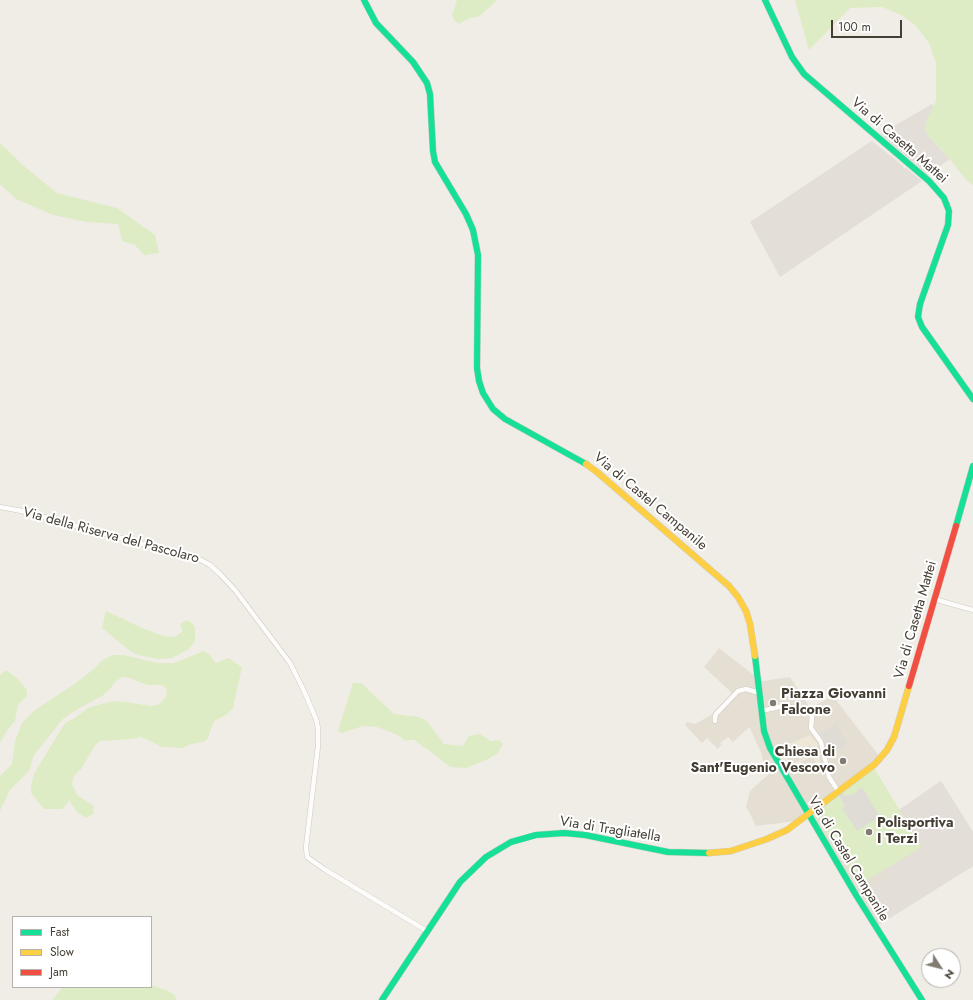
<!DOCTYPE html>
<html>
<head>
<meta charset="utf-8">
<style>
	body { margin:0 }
	#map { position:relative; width:973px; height:1000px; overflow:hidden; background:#f0ede6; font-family:Jost,sans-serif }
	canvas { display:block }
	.legend { position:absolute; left:12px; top:916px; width:140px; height:72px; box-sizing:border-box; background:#fff; border:1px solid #b5b2ad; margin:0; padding:5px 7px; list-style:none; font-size:12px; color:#453e33 }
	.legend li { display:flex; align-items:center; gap:8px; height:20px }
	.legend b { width:20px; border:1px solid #b5b2ad }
	.north { position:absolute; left:921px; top:948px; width:40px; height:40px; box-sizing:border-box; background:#fff; border:1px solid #b5b2ad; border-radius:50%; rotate:126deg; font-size:11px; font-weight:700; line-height:16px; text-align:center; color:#453e33 }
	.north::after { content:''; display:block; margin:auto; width:14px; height:18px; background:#817b72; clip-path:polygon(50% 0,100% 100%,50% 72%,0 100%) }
	.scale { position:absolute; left:831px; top:20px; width:71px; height:18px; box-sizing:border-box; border:2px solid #453e33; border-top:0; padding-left:5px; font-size:12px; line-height:14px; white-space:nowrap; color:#453e33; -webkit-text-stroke:3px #fff; paint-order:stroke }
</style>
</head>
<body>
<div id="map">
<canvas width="973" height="1000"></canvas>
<ul class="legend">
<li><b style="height:5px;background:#16e098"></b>Fast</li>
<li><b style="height:5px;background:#ffcf43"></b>Slow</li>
<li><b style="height:5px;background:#f24e42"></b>Jam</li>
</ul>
<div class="north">N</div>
<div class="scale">100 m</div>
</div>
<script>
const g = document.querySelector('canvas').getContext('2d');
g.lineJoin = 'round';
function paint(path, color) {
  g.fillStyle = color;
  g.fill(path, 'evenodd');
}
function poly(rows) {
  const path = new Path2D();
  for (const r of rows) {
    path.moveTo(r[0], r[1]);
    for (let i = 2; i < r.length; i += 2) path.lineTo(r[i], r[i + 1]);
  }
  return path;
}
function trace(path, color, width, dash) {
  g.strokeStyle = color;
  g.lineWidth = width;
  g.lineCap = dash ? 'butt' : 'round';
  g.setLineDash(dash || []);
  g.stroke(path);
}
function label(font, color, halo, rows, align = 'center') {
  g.font = font + ' Jost,sans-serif';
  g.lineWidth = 4;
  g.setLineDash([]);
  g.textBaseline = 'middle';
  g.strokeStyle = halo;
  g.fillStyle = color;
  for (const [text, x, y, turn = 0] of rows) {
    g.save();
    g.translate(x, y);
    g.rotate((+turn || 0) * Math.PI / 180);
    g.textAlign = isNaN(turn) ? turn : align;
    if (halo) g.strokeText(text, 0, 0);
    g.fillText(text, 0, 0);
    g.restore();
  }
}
paint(poly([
	[719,648,755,676,757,682,790,677,810,708,833,696,883,761,874,768,899,810,941,781,973,832,973,866,877,926,809,811,796,821,756,826,746,806,750,791,770,773,762,758,762,755,750,728,748,728,733,742,728,737,720,743,722,744,718,749,707,738,702,743,685,725,687,722,695,724,711,715,732,693,704,667]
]), '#e5dfd3');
paint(poly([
	[932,104,934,107,927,120,925,130,928,136,950,159,928,175,880,134],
	[872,141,903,166,903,167,905,169,906,168,922,181,780,277,750,222,870,142],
	[941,781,973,832,973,866,890,918,870,887,888,876,884,870,921,847,899,810]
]), '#e3ded8');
paint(poly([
	[810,735,817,743,820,762,817,764,812,756,786,770,775,750],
	[810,745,814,752,791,765,783,752,789,748,793,754]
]), '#efe8d8');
paint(poly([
	[457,0,497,0,480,16,468,19,459,24,455,21,452,15],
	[795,0,973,0,973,185,966,180,950,159,928,136,925,130,927,120,936,101,936,63,929,43,915,25,901,15,882,7,850,8,809,50],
	[0,143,25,167,57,193,117,208,155,235,159,253,144,255,135,245,122,241,118,224,87,222,53,215,16,199,0,184],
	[106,611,142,628,163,636,175,637,183,631,180,624,187,620,192,623,195,627,195,641,189,649,172,658,158,659,138,655,129,650,102,628],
	[204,651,210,655,216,663,228,658,242,667,233,708,226,715,214,721,207,740,202,742,188,745,183,748,162,747,141,737,131,739,100,741,95,745,82,768,74,776,72,784,77,795,94,806,93,814,86,818,77,812,69,800,67,804,62,809,44,809,31,793,31,785,35,772,65,723,75,718,88,708,101,704,115,701,126,702,150,706,157,705,162,702,166,696,167,690,165,687,161,685,147,685,130,678,123,677,117,680,109,690,102,696,76,710,63,719,34,755,29,771,10,790,0,811,0,776,12,764,15,741,22,723,35,710,76,683,95,668,101,661,112,655,123,655,158,663,174,663],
	[6,670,17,678,27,690,27,696,18,705,15,721,6,732,0,743,0,675],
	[353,683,361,683,394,714,419,717,427,721,444,744,463,746,469,736,480,734,491,741,499,740,503,744,498,753,488,759,466,768,450,767,434,754,414,740,410,740,405,741,398,735,377,727,363,726,342,733,338,731],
	[874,768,922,847,859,885,817,817,817,815,820,810],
	[151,985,168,991,175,995,176,1000,52,1000,63,987,151,987]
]), '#ddecc4');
paint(poly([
	[836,724,847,743,827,758,823,740,819,734],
	[862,787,880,817,857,831,842,808,845,806,839,795,843,792,845,796,853,794]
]), '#dfdcd6');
const street = poly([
	[0,507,22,511,201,560,210,565,220,574,235,590,290,663,304,691,316,719,318,728,318,746,306,847,307,857,324,869,427,931],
	[934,599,973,610],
	[761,711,783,706,805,709,809,711,812,717,811,728,821,742,829,777,838,791],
	[715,721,715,717,716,714,738,691,746,689,759,693]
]);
const fast = poly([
	[364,0,376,23,413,62,427,83,430,94,433,151,435,162,466,214,473,230,478,255,477,368,479,381,483,393,493,409,505,419,586,464],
	[765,0,792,57,804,74,929,181,944,198,949,211,948,225,920,304,918,317,922,327,973,399],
	[956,526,973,466],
	[755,656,764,731,770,748,856,895,922,1000],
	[382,1000,460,882,486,857,511,842,536,835,564,833,585,835,668,852,709,853]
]);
const slow = poly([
	[586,464,597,472,729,586,738,597,746,611,750,624,755,656],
	[709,853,731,851,767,839,787,830,875,764,887,750,894,737,909,686]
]);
const jam = poly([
	[909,686,956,526]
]);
trace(street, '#ccc9c2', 5.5);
trace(fast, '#d1ccbe', 7);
trace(slow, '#d1ccbe', 7);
trace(jam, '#d1ccbe', 7);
trace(street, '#fdfcfb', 4.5);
trace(fast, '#16e098', 6);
trace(slow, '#ffcf43', 6);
trace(jam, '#f24e42', 6);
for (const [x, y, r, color] of [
	[773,703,4,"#817b72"],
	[843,761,4,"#817b72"],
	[869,832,4,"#817b72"]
]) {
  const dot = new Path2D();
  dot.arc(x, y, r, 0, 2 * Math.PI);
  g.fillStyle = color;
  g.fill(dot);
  trace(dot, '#fff', 1.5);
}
label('14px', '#453e33', '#fff', [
	["Via di Casetta Mattei",899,141,41],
	["Via di Castel Campanile",650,502,40],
	["Via della Riserva del Pascolaro",111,536,15],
	["Via di Casetta Mattei",916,620,-74],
	["Via di Tragliatella",610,830,9],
	["Via di Castel Campanile",848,859,59]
]);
label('bold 14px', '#453e33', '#fff', [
	["Piazza Giovanni",781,695],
	["Falcone",781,711],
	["Chiesa di",835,753,"right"],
	["Sant'Eugenio Vescovo",835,769,"right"],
	["Polisportiva",877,824],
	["I Terzi",877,840]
], 'left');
</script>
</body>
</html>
